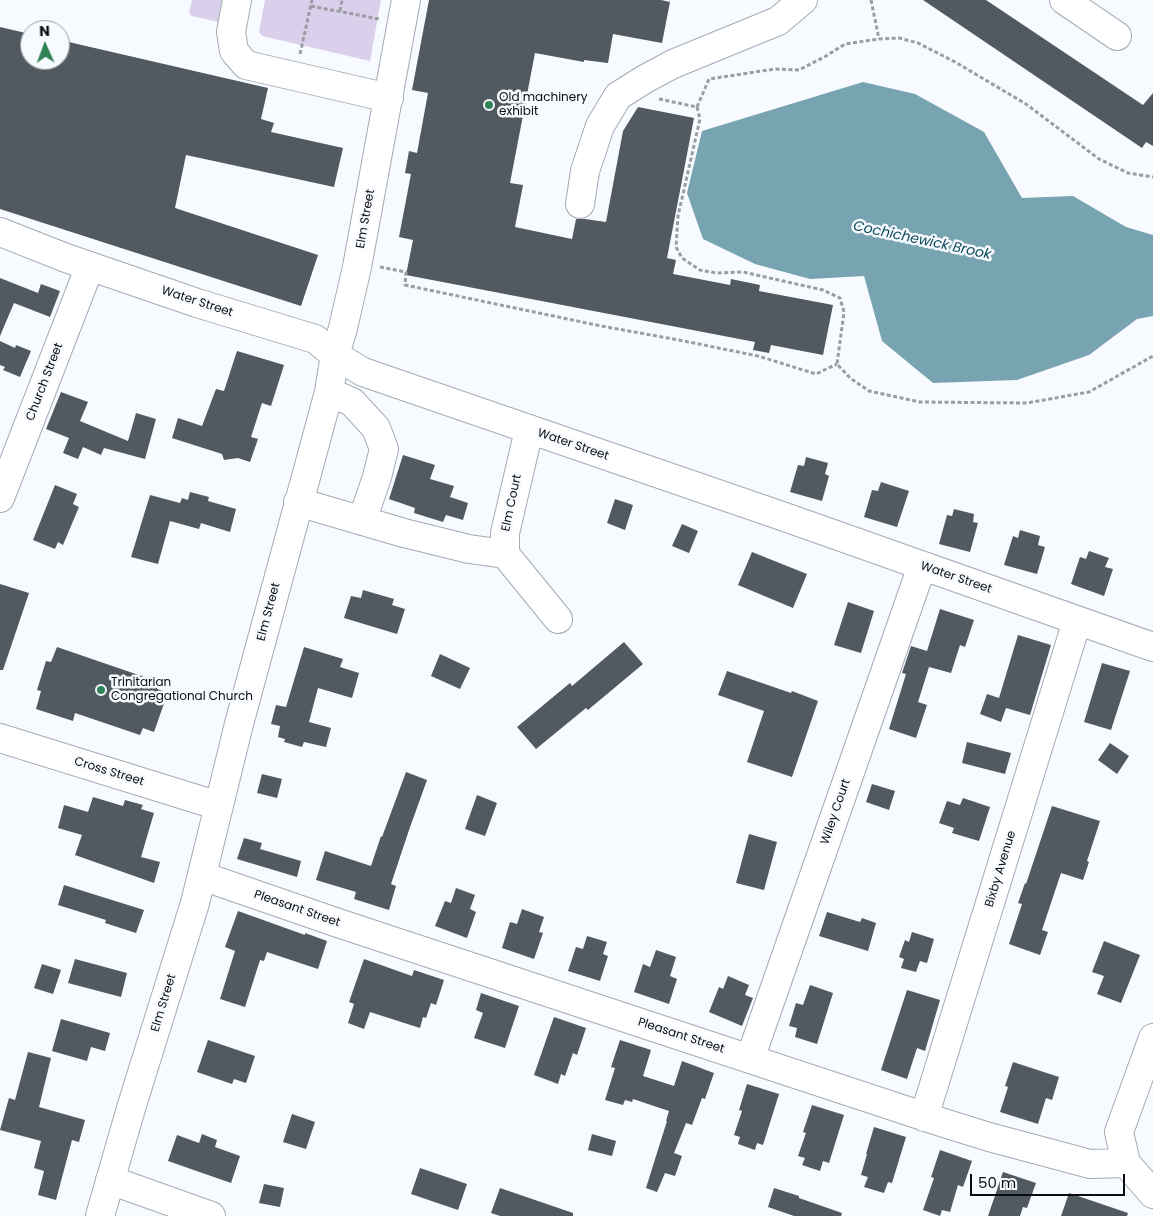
<!DOCTYPE html>
<html>
<head>
<meta charset="utf-8">
<style>
	body { margin:0 }
	#map { position:relative; width:1153px; height:1216px; overflow:hidden; background:#f7fafe; font-family:Poppins,sans-serif }
	canvas { display:block }
	.north { position:absolute; left:20px; top:20px; width:50px; height:50px; box-sizing:border-box; background:#f7fafe; border:1px solid #989b9e; border-radius:50%; rotate:358deg; font-size:14px; font-weight:700; line-height:20px; text-align:center; color:#0a0c0f }
	.north::after { content:''; display:block; margin:auto; width:18px; height:22px; background:#2f8355; clip-path:polygon(50% 0,100% 100%,50% 72%,0 100%) }
	.scale { position:absolute; left:970px; top:1174px; width:155px; height:22px; box-sizing:border-box; border:2px solid #0a0c0f; border-top:0; padding-left:6px; font-size:15px; line-height:18px; white-space:nowrap; color:#0a0c0f; -webkit-text-stroke:4px #f7fafe; paint-order:stroke }
</style>
</head>
<body>
<div id="map">
<canvas width="1153" height="1216"></canvas>
<div class="north">N</div>
<div class="scale">50 m</div>
</div>
<script>
const g = document.querySelector('canvas').getContext('2d');
g.lineJoin = 'round';
function paint(path, color) {
  g.fillStyle = color;
  g.fill(path, 'evenodd');
}
function poly(rows) {
  const path = new Path2D();
  for (const r of rows) {
    path.moveTo(r[0], r[1]);
    for (let i = 2; i < r.length; i += 2) path.lineTo(r[i], r[i + 1]);
  }
  return path;
}
function trace(path, color, width, dash) {
  g.strokeStyle = color;
  g.lineWidth = width;
  g.lineCap = dash ? 'butt' : 'round';
  g.setLineDash(dash || []);
  g.stroke(path);
}
function label(font, color, halo, rows, align = 'center') {
  g.font = font + ' Poppins,sans-serif';
  g.lineWidth = 5;
  g.setLineDash([]);
  g.textBaseline = 'middle';
  g.strokeStyle = halo;
  g.fillStyle = color;
  for (const [text, x, y, turn = 0] of rows) {
    g.save();
    g.translate(x, y);
    g.rotate((+turn || 0) * Math.PI / 180);
    g.textAlign = isNaN(turn) ? turn : align;
    if (halo) g.strokeText(text, 0, 0);
    g.fillText(text, 0, 0);
    g.restore();
  }
}
paint(poly([
	[192,0,222,0,218,22,192,16,189,13],
	[265,0,381,0,370,61,262,36,259,31]
]), '#dad0ec');
paint(poly([
	[863,82,915,94,984,132,1022,198,1073,196,1126,227,1153,235,1153,316,1137,319,1089,355,1017,380,933,383,882,341,864,276,810,279,755,264,703,239,687,193,702,131]
]), '#78a3b0');
paint(poly([
	[429,0,661,0,670,2,662,43,613,34,608,63,584,60,584,62,535,53,510,183,523,185,515,227,572,239,576,219,585,219,606,222,623,131,638,107,694,118,667,258,676,260,673,274,730,285,731,279,760,285,759,291,833,305,823,355,771,345,769,353,753,350,755,342,406,275,413,240,399,237,411,174,405,173,409,151,417,153,428,93,412,90],
	[923,0,986,0,1143,105,1153,93,1153,146,1146,142,1142,148],
	[0,27,30,34,30,60,60,60,60,40,268,88,261,119,274,123,271,132,343,148,334,187,186,155,175,208,318,255,301,306,0,209],
	[0,278,38,293,41,284,60,291,50,317,14,303,0,336],
	[0,341,15,348,16,345,31,351,20,377,3,370,5,367,0,365],
	[237,351,284,365,271,406,262,403,251,437,258,439,250,462,238,458,224,460,222,454,172,438,178,418,202,426,216,389,224,391],
	[61,392,88,402,80,421,128,441,136,413,156,419,145,459,104,448,101,455,83,447,78,459,63,453,69,438,46,429],
	[403,455,435,465,430,479,454,486,450,497,468,503,463,520,446,515,443,522,414,513,415,508,389,499],
	[806,457,828,463,825,474,829,476,822,501,790,492,798,465,804,466],
	[881,482,909,491,897,527,864,517,872,490,878,491],
	[55,485,77,494,73,504,79,507,63,545,58,542,55,549,33,540],
	[190,492,209,497,208,501,236,509,230,532,201,523,199,529,170,521,158,564,131,557,150,495,180,503,182,498,188,500],
	[615,499,633,505,625,530,607,523],
	[954,509,974,514,973,522,978,523,970,552,939,544,947,515,952,516],
	[682,524,698,531,689,553,672,546],
	[1020,530,1040,536,1038,545,1045,547,1037,574,1004,565,1013,536,1018,538],
	[1089,551,1109,558,1105,567,1113,569,1104,596,1071,584,1080,557,1086,559],
	[752,552,807,574,793,608,738,585],
	[0,584,29,593,3,670,0,670],
	[363,590,394,599,392,605,405,609,397,634,344,618,351,596,361,598],
	[848,602,874,611,861,653,834,645],
	[940,609,974,620,965,647,960,645,951,673,929,667,918,702,927,705,916,738,889,729,906,674,902,673,911,646,927,651],
	[1018,635,1051,645,1030,715,1006,708,1001,722,980,714,987,694,999,698],
	[624,642,643,664,588,710,586,708,536,749,517,727,570,683,572,686],
	[57,647,159,682,157,689,168,692,154,732,143,728,140,735,75,713,73,721,36,709,41,691,37,690,46,661,51,662],
	[304,647,343,659,340,667,359,673,352,698,318,688,309,722,331,728,326,747,304,742,302,747,284,742,285,739,278,737,280,726,271,724,276,705,286,707],
	[440,654,470,668,460,689,431,676],
	[1102,663,1130,671,1111,730,1084,722],
	[727,671,791,693,792,691,818,701,792,777,747,762,764,711,718,695],
	[967,742,1011,753,1005,774,962,763],
	[1110,743,1129,756,1117,774,1098,760],
	[406,772,427,780,409,830,391,884,396,886,389,910,354,899,356,892,316,880,325,851,371,866,381,836,382,837],
	[262,774,282,779,277,798,257,793],
	[872,784,895,791,889,810,866,802],
	[477,795,497,803,485,836,465,829],
	[93,797,123,806,125,800,143,805,141,809,154,813,141,857,160,862,154,883,75,855,82,835,58,828,64,805,88,812],
	[963,798,990,807,979,841,952,833,954,828,939,823,947,801,960,805],
	[1052,806,1100,821,1087,861,1089,862,1083,880,1061,873,1042,930,1048,932,1040,955,1009,944,1022,904,1018,903,1025,883,1026,884],
	[749,834,777,842,764,890,736,883],
	[244,838,262,843,260,849,301,861,297,877,237,859],
	[64,885,144,910,136,933,105,923,106,920,58,905],
	[456,888,475,895,470,909,476,912,467,938,435,926,445,901,451,903],
	[522,909,544,917,539,932,543,933,534,959,502,948,510,922,517,924],
	[238,911,305,935,305,933,327,941,318,969,267,952,264,961,260,960,245,1007,220,999,235,951,225,947],
	[827,912,860,922,862,918,876,923,868,951,819,936],
	[912,932,934,939,927,963,920,961,916,972,901,968,904,959,899,957,905,940,909,942],
	[587,936,607,942,603,954,608,956,600,981,568,971,576,947,583,949],
	[1104,941,1140,955,1121,1003,1097,994,1104,976,1092,972],
	[656,950,676,957,670,976,677,979,669,1004,634,992,643,964,650,967],
	[75,959,127,973,121,997,68,983],
	[364,959,412,976,414,970,444,980,436,1005,431,1003,426,1018,423,1017,420,1028,370,1012,364,1029,348,1023,354,1004,349,1002],
	[42,964,61,970,53,994,34,988],
	[728,976,749,985,745,995,753,998,742,1026,709,1012,719,987,723,989],
	[810,985,833,993,817,1044,795,1037,797,1028,789,1026,796,1003,803,1005],
	[907,990,940,1000,925,1051,917,1048,907,1079,881,1070],
	[481,993,519,1006,505,1048,474,1038,483,1013,476,1010],
	[554,1017,586,1028,577,1055,573,1053,565,1076,561,1074,558,1084,534,1075],
	[61,1019,110,1033,105,1051,91,1047,87,1061,52,1051],
	[208,1040,255,1056,246,1083,234,1079,232,1084,197,1072],
	[620,1040,651,1050,643,1076,674,1086,682,1061,714,1073,705,1099,702,1098,692,1125,686,1123,674,1153,682,1156,675,1176,665,1173,657,1192,646,1188,667,1121,666,1121,669,1111,633,1099,632,1102,625,1100,623,1105,605,1100,615,1068,611,1067],
	[28,1052,51,1058,39,1107,85,1120,79,1142,72,1140,56,1200,38,1195,44,1171,34,1168,41,1141,0,1130,9,1098,15,1100],
	[1013,1062,1059,1077,1052,1100,1046,1098,1038,1124,1000,1112,1008,1087,1005,1086],
	[747,1084,779,1094,763,1145,757,1143,755,1150,738,1144,740,1137,734,1135,742,1111,739,1110],
	[812,1105,844,1115,829,1163,823,1161,820,1171,802,1165,805,1158,798,1156,806,1133,803,1132],
	[292,1114,315,1122,306,1149,283,1142],
	[874,1127,906,1137,892,1183,888,1182,884,1193,864,1187,868,1177,861,1175,867,1154,866,1154],
	[202,1134,217,1140,215,1147,240,1156,231,1183,168,1161,177,1135,199,1143],
	[592,1134,616,1141,612,1156,588,1150],
	[940,1150,972,1161,963,1187,958,1185,950,1212,942,1210,940,1216,923,1210,934,1178,931,1177],
	[420,1168,467,1184,458,1210,411,1194],
	[1003,1172,1036,1183,1027,1208,1023,1207,1020,1216,988,1216],
	[264,1184,284,1188,280,1207,259,1203],
	[500,1188,573,1213,573,1216,500,1216,491,1213],
	[774,1188,799,1196,799,1198,842,1213,841,1216,794,1216,768,1207],
	[1069,1193,1128,1213,1127,1216,1061,1216]
]), '#515a61');
const minor = poly([
	[237,0,231,32,234,51,246,65,389,98],
	[1064,0,1117,36],
	[580,204,585,171,600,126,618,96,645,79,673,64,778,21,803,0],
	[0,232,66,258,197,303,315,339,335,355,363,372,779,515,1153,647],
	[329,392,352,402,376,428,384,449,377,477,362,521],
	[529,430,505,533,505,554,558,619],
	[0,498,90,266],
	[298,502,404,533,469,549,505,554],
	[0,738,219,806],
	[202,876,341,924,944,1123,989,1137,1090,1164,1126,1163],
	[1153,1038,1119,1132,1126,1163,1153,1194],
	[750,1059,922,566],
	[924,1117,1077,621],
	[110,1180,211,1216],
	[100,1216,132,1105,195,903,239,724,329,392,335,355,343,328,357,267,406,0]
]);
trace(minor, '#a4abb5', 30);
trace(poly([
	[871,0,879,39],
	[311,6,379,19],
	[340,11,342,0],
	[300,54,312,0],
	[659,99,697,107,709,79,775,69,799,70,826,56,845,44,879,39,899,38,918,43,955,62,1026,104,1099,159,1128,173,1153,177],
	[697,107,700,119,678,216,676,247,682,258,700,270,716,273,743,272,823,290,840,298,844,312,837,364,850,378,869,391,920,402,1027,403,1089,392,1153,356],
	[380,267,406,272,405,285,601,326,679,340,758,356,816,374,837,364]
]), '#9a9da1', 3, [4, 2.5]);
trace(minor, '#fff', 28);
for (const [x, y, r, color] of [
	[489,105,5,"#2f8355"],
	[101,690,5,"#2f8355"]
]) {
  const dot = new Path2D();
  dot.arc(x, y, r, 0, 2 * Math.PI);
  g.fillStyle = color;
  g.fill(dot);
  trace(dot, '#f7fafe', 2);
}
label('12px', '#0a0c0f', '#f7fafe', [
	["Old machinery",499,98],
	["exhibit",499,112],
	["Trinitarian",111,683],
	["Congregational Church",111,697]
], 'left');
label('12px', '#0a0c0f', '#f7fafe', [
	["Elm Street",366,219,-80],
	["Water Street",197,302,18],
	["Church Street",45,382,-69],
	["Water Street",573,445,19],
	["Elm Court",512,503,-78],
	["Water Street",956,578,19],
	["Elm Street",269,612,-75],
	["Cross Street",109,772,17],
	["Wiley Court",836,812,-71],
	["Bixby Avenue",1001,869,-73],
	["Pleasant Street",297,909,19],
	["Elm Street",164,1003,-73],
	["Pleasant Street",681,1036,18]
]);
label('italic 14px', '#0e4c5b', '#f7fafe', [
	["Cochichewick Brook",922,241,12]
]);
</script>
</body>
</html>
